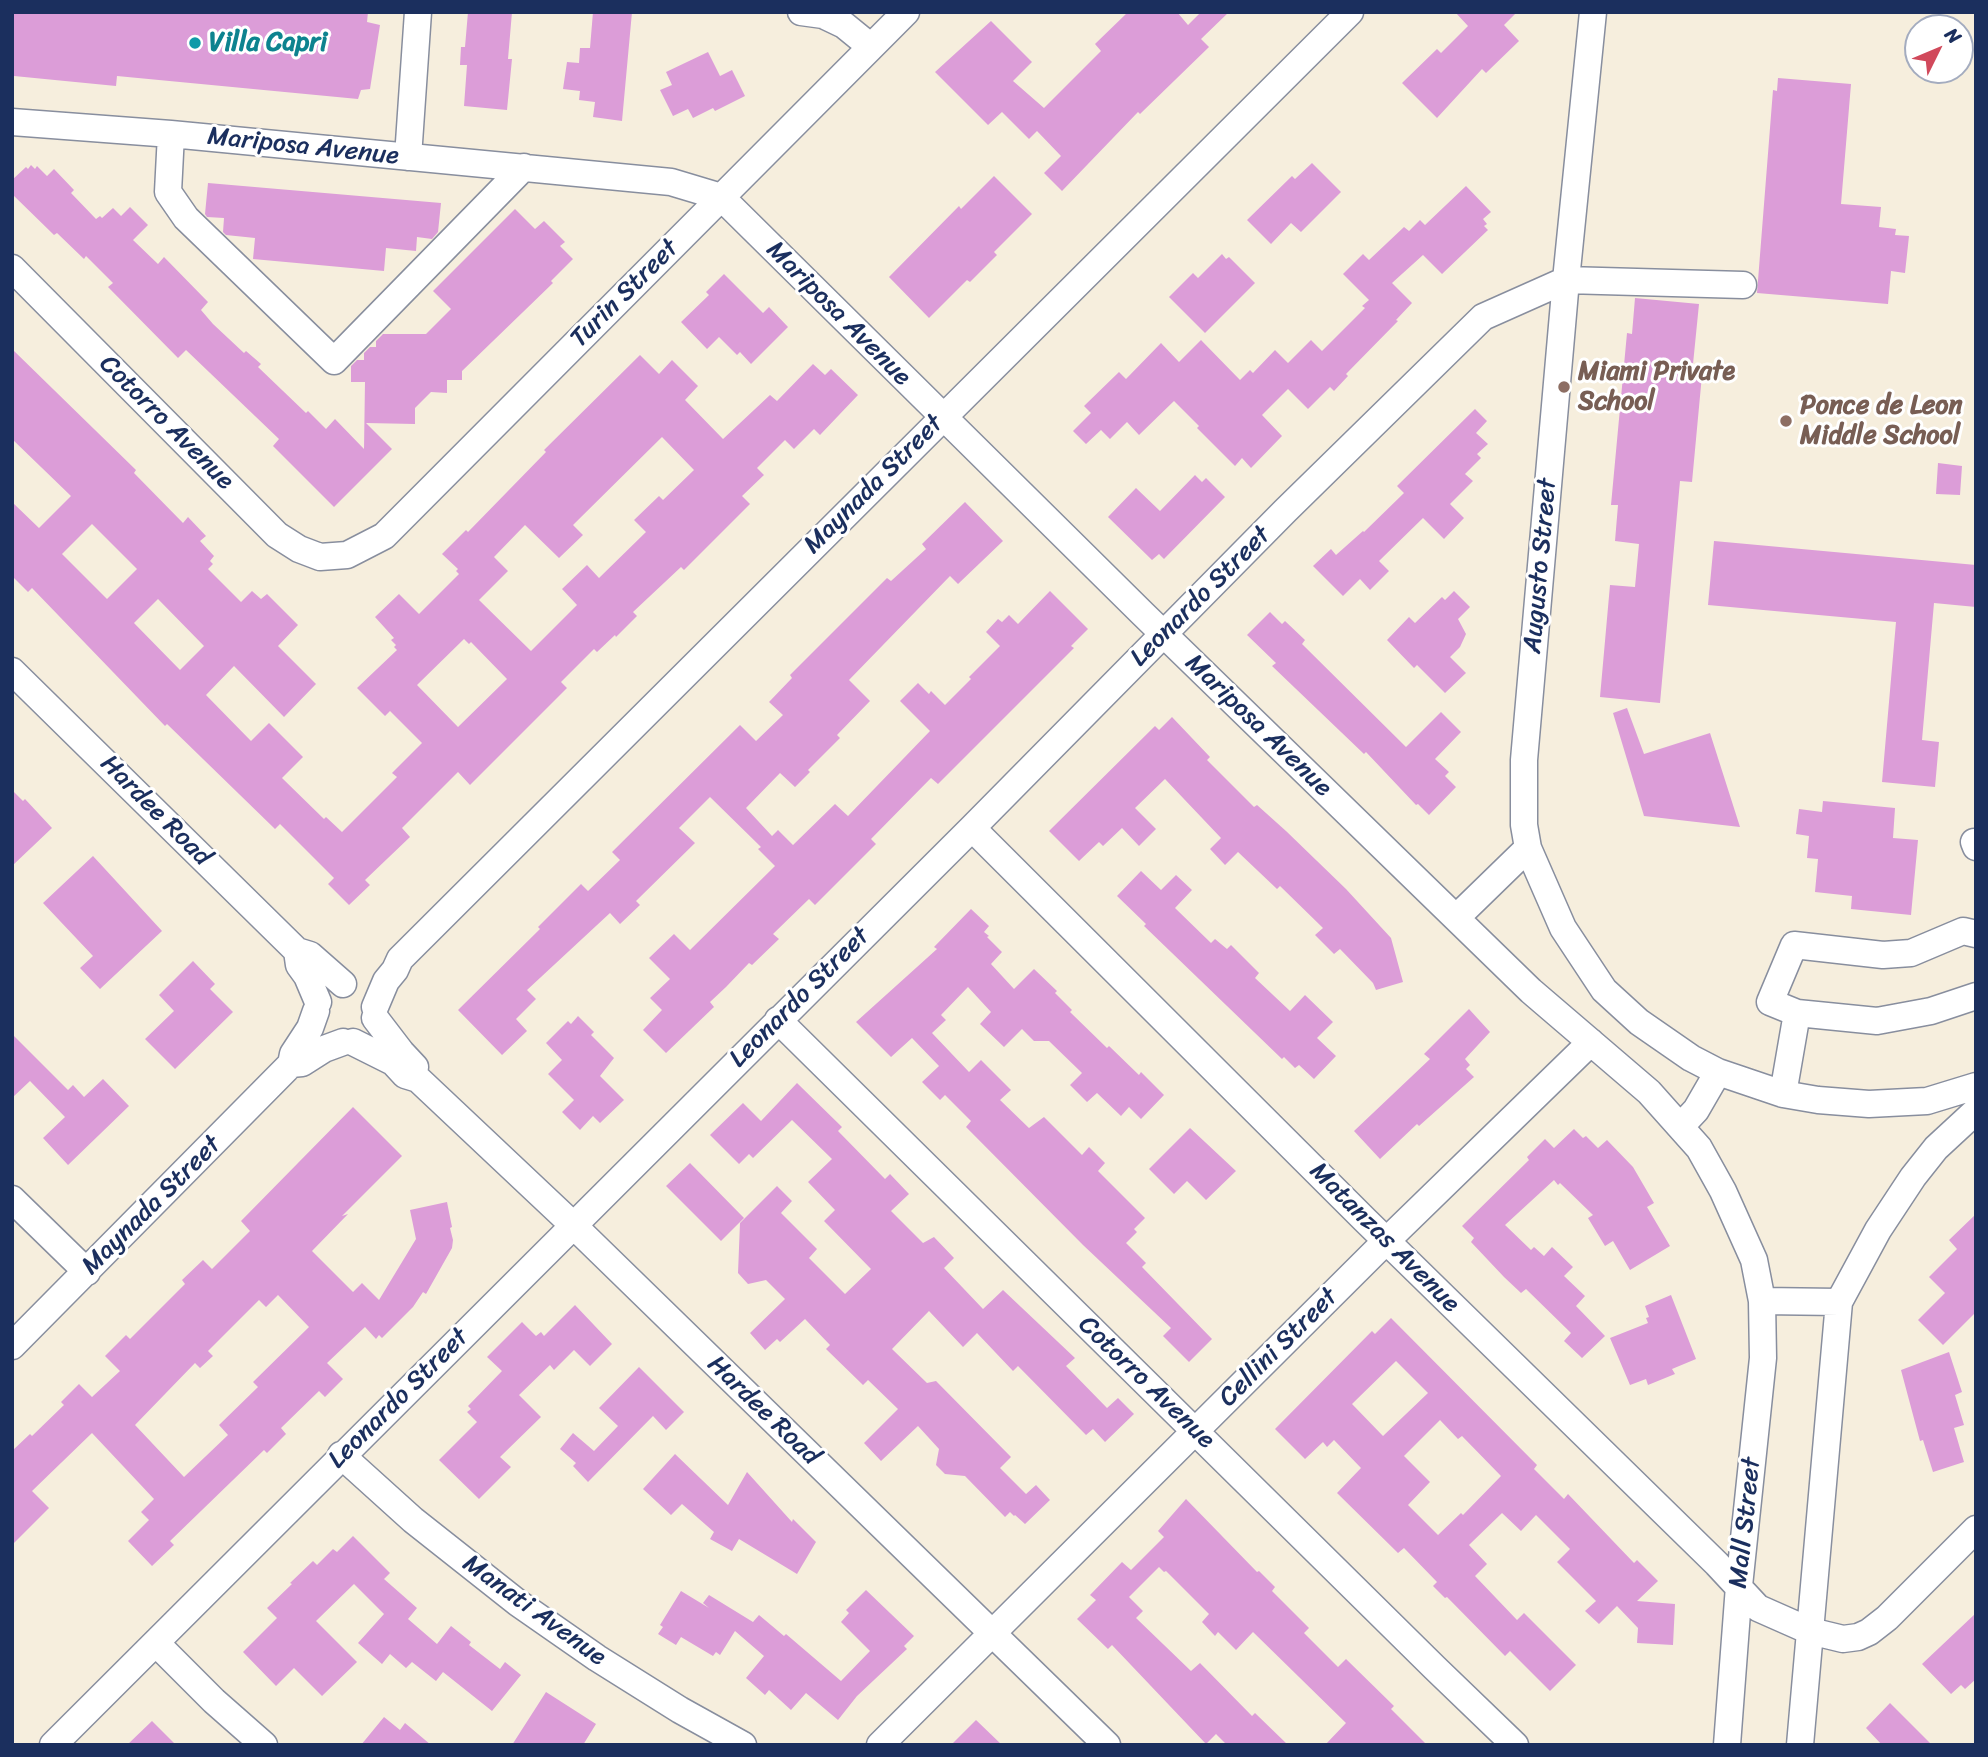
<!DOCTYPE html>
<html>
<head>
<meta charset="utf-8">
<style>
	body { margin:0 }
	#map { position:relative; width:1988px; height:1757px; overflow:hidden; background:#f6eedd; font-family:Sriracha,sans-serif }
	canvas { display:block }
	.frame { position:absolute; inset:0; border:14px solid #1b2f5e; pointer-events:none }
	.north { position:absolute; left:1904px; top:14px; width:70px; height:70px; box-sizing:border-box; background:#fff; border:2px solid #a4acbf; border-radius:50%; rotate:47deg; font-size:19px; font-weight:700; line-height:28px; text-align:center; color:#1b2f5e }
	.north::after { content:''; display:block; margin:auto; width:24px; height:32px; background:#d1495b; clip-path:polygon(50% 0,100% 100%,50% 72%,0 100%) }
</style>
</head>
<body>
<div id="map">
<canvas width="1988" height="1757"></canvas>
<div class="frame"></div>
<div class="north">N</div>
</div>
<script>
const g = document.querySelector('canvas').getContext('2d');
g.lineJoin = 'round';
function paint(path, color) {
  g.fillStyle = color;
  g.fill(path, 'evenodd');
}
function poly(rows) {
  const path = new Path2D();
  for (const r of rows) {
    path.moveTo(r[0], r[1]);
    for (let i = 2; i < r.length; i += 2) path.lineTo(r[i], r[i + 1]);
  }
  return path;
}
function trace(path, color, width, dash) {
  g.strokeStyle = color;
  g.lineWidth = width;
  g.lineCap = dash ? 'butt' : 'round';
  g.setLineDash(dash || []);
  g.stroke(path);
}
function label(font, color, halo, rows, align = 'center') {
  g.font = font + ' Sriracha,sans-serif';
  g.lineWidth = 6;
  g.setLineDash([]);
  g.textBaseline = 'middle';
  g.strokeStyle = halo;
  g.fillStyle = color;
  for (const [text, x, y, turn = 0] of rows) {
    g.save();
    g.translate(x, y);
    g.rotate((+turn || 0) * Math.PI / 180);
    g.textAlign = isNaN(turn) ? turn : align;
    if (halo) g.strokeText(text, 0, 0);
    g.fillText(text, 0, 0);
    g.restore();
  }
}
paint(poly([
	[12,12,368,12,367,22,380,25,370,89,361,90,358,99,117,76,116,86,14,76],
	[468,12,512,12,508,59,512,59,507,110,464,106,467,65,460,65,461,47,465,47],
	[593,12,632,12,622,121,593,117,595,102,579,100,580,91,563,89,567,62,579,63,580,48,590,48],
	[1128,12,1177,12,1188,25,1201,12,1229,12,1201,39,1209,47,1140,114,1138,112,1062,191,1044,173,1061,156,1037,131,1029,139,1002,112,988,125,935,72,991,21,1032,62,1013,81,1044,108,1101,51,1095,44],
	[1455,12,1517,12,1504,25,1519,41,1486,73,1482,69,1437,118,1402,83,1437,49,1441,53,1468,26],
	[708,52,720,76,732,70,745,96,715,111,713,108,693,118,688,109,673,116,660,90,672,85,666,72],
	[1778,78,1851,84,1841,204,1881,207,1879,227,1896,229,1895,235,1909,236,1905,273,1891,271,1888,304,1757,293,1773,90,1777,91],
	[1312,163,1341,192,1301,232,1291,223,1271,244,1247,220,1292,176,1295,179],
	[31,165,35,169,37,166,47,176,54,169,74,190,71,193,96,219,100,216,102,218,113,208,121,216,130,207,148,225,133,240,158,264,164,257,208,302,201,310,213,324,244,353,246,351,261,364,258,367,306,413,308,411,326,429,335,419,364,449,365,382,351,382,351,366,357,360,364,360,364,353,370,347,376,347,376,341,383,334,426,334,451,309,433,291,515,209,535,229,544,221,565,242,560,246,573,259,551,281,553,283,462,371,462,380,447,380,447,393,431,392,415,408,415,424,366,423,392,449,334,507,273,446,279,439,186,350,178,358,108,287,113,283,86,256,84,259,57,233,54,235,12,194,12,180,26,167,28,169],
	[994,176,1032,214,994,252,997,255,970,282,967,280,929,318,889,277,959,206,961,209],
	[208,183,441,203,438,232,432,239,417,237,416,251,386,248,384,271,253,259,255,238,226,235,223,232,224,218,207,217,205,214],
	[1466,186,1491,212,1483,219,1487,224,1484,226,1488,230,1442,274,1423,255,1392,283,1412,303,1396,320,1398,321,1346,374,1348,376,1334,391,1330,387,1308,409,1288,389,1262,415,1282,436,1251,468,1242,458,1235,466,1197,428,1199,426,1174,401,1139,435,1127,422,1110,439,1101,430,1086,444,1073,431,1091,413,1084,406,1119,372,1126,379,1161,343,1179,362,1201,340,1240,380,1250,370,1253,373,1275,350,1288,363,1311,340,1322,351,1365,308,1362,306,1369,300,1343,274,1363,254,1369,260,1404,227,1409,231,1420,220,1425,225],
	[1222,254,1226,259,1229,257,1255,283,1205,333,1169,297,1193,273,1198,278],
	[724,274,763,313,769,307,788,327,751,364,740,352,737,355,719,337,707,349,681,322,709,295,706,292],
	[1635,298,1699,304,1692,374,1702,375,1692,482,1680,481,1660,703,1600,697,1610,585,1635,587,1639,544,1615,541,1618,505,1611,505,1627,333,1632,334],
	[12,349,136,470,134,473,183,523,188,517,206,536,200,541,214,556,210,561,213,564,208,569,241,602,252,591,261,599,267,594,298,625,278,646,316,684,284,717,234,666,206,695,251,741,269,723,303,757,282,778,324,819,326,817,342,832,397,777,392,773,422,743,390,711,385,716,357,688,397,650,394,647,396,645,391,640,394,638,375,617,399,594,419,614,459,574,456,571,458,569,442,554,466,530,468,532,546,452,544,450,640,355,659,374,672,360,698,386,685,400,723,439,770,395,777,401,813,364,825,375,831,369,858,395,820,435,814,429,794,449,785,440,757,468,764,475,742,496,750,504,684,570,681,567,633,612,637,616,616,637,615,635,597,652,594,649,561,682,567,688,470,785,458,772,402,828,410,837,365,880,370,885,349,905,328,884,334,878,280,824,275,829,167,724,165,726,32,588,28,592,12,576,12,502,39,528,71,496,12,439],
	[662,437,694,470,663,500,659,496,634,520,646,532,599,578,587,565,562,589,577,605,531,651,479,600,508,571,494,557,525,525,559,558,583,535,573,525],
	[92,524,137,569,107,599,62,554],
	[158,599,204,646,180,670,134,623],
	[464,639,469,644,471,642,507,679,458,727,417,685],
	[1475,409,1487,421,1476,433,1488,444,1477,454,1481,458,1465,474,1473,481,1450,504,1464,518,1444,539,1423,518,1379,561,1389,571,1370,590,1360,579,1343,596,1313,566,1331,549,1336,555,1363,531,1364,532,1404,493,1397,486],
	[1938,463,1962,466,1960,495,1936,494],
	[1195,475,1202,482,1206,478,1225,497,1164,559,1159,554,1152,560,1108,517,1136,488,1160,511],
	[965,502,1003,541,958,584,950,576,849,680,870,701,837,735,840,738,808,770,810,772,795,787,780,773,746,808,772,836,778,830,793,845,835,804,848,816,930,731,900,701,918,683,929,694,931,691,945,705,971,679,969,677,1000,646,986,632,998,619,1002,622,1009,615,1018,624,1050,591,1088,629,1071,646,1074,648,938,784,931,778,871,839,876,844,815,905,809,899,773,934,779,939,752,965,749,963,726,987,710,1002,714,1007,666,1053,643,1030,662,1010,650,998,670,979,649,958,674,934,690,950,775,866,758,849,761,847,710,797,679,828,695,843,636,901,640,905,620,924,610,913,527,990,536,999,516,1019,527,1031,502,1055,458,1010,540,929,538,927,581,884,588,891,620,860,612,852,740,725,756,741,783,715,769,702,792,678,790,675,887,578,891,581,926,549,922,544],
	[1714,541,1976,565,1976,607,1934,603,1922,740,1939,742,1935,787,1882,782,1896,622,1708,605],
	[1454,591,1470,607,1458,619,1466,634,1460,647,1450,657,1466,673,1445,693,1417,665,1414,668,1387,640,1409,617,1415,623,1442,597,1445,600],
	[1270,612,1282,624,1285,621,1305,640,1302,644,1406,747,1441,712,1461,732,1435,759,1449,772,1445,776,1456,787,1429,815,1418,804,1416,805,1366,752,1364,754,1272,666,1276,663,1247,635],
	[1627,708,1644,754,1710,733,1740,827,1644,816,1613,713],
	[1172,717,1210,757,1207,760,1254,807,1257,805,1286,831,1346,889,1391,938,1403,982,1376,990,1373,983,1340,949,1334,954,1315,935,1323,928,1280,886,1277,889,1238,852,1225,865,1210,849,1221,838,1165,779,1135,808,1156,829,1139,846,1122,828,1103,846,1099,842,1079,861,1049,831,1155,726,1159,730],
	[12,790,23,801,25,799,52,828,12,866],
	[1823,801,1895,808,1893,838,1918,840,1911,915,1851,909,1852,896,1815,892,1818,859,1807,858,1809,836,1796,834,1799,809,1822,812],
	[93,856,162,931,100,989,80,968,93,956,43,903],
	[1141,871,1161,890,1176,875,1192,890,1175,908,1211,943,1215,939,1227,949,1231,945,1259,973,1255,978,1290,1011,1305,995,1333,1022,1317,1038,1336,1056,1314,1079,1299,1065,1295,1068,1284,1057,1282,1059,1144,926,1146,924,1117,896],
	[971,909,989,926,984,932,989,936,987,937,1002,952,991,964,1014,989,1034,969,1057,991,1055,993,1072,1010,1070,1012,1107,1048,1109,1046,1139,1075,1141,1072,1164,1095,1141,1119,1129,1107,1121,1116,1097,1093,1087,1102,1070,1085,1082,1073,1049,1041,1034,1041,1022,1029,1004,1047,980,1024,991,1012,968,987,941,1015,946,1020,932,1033,969,1072,981,1060,1011,1090,1000,1100,1029,1128,1044,1117,1082,1155,1089,1147,1105,1163,1098,1171,1145,1218,1134,1229,1137,1232,1126,1243,1146,1263,1142,1267,1212,1339,1189,1362,1163,1336,1171,1328,1083,1245,966,1127,971,1121,945,1095,940,1100,922,1082,939,1066,912,1038,891,1057,856,1022,937,949,934,947],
	[193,961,215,984,210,989,233,1012,175,1069,145,1039,174,1011,159,995],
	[1469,1009,1490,1032,1465,1059,1470,1065,1466,1069,1474,1077,1419,1126,1417,1124,1380,1159,1354,1131,1430,1059,1424,1054],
	[578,1016,594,1032,591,1035,614,1058,600,1076,624,1100,600,1123,593,1116,580,1130,562,1112,574,1100,548,1074,562,1060,546,1043,568,1021,571,1024],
	[12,1034,68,1090,73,1085,84,1097,103,1079,129,1106,68,1165,43,1138,65,1117,30,1081,12,1098],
	[797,1083,842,1127,838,1131,885,1179,890,1174,909,1194,891,1211,923,1243,934,1237,954,1258,944,1268,983,1309,1003,1290,1075,1358,1066,1366,1107,1408,1118,1398,1134,1414,1105,1442,1093,1429,1086,1435,1018,1366,1013,1371,977,1333,963,1347,929,1311,892,1349,927,1383,936,1381,1011,1457,1000,1468,1026,1494,1036,1485,1050,1500,1025,1524,1015,1515,1014,1516,1010,1512,1005,1517,965,1476,945,1474,936,1465,939,1449,918,1426,881,1461,864,1443,898,1409,868,1380,863,1385,826,1349,830,1345,805,1319,780,1342,777,1339,765,1350,750,1333,785,1299,766,1280,748,1284,738,1273,740,1223,777,1186,792,1201,781,1213,817,1249,809,1258,845,1294,871,1269,824,1221,835,1210,808,1182,832,1159,792,1120,753,1158,749,1154,739,1164,710,1135,743,1103,761,1121],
	[353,1107,402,1156,342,1216,348,1214,312,1251,353,1292,362,1283,379,1300,416,1239,410,1210,447,1202,452,1227,450,1228,453,1240,452,1248,426,1294,423,1292,413,1307,382,1338,379,1335,376,1339,365,1327,327,1363,343,1379,325,1397,319,1391,281,1428,286,1434,267,1453,264,1450,170,1541,174,1545,152,1566,128,1541,149,1520,141,1512,154,1499,92,1433,32,1491,49,1508,12,1545,12,1451,30,1434,32,1436,64,1405,61,1402,79,1384,92,1397,120,1371,105,1356,126,1335,130,1339,185,1284,182,1280,203,1260,212,1269,250,1231,241,1221],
	[278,1295,309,1327,253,1382,258,1387,219,1425,228,1435,184,1477,135,1425,195,1363,200,1368,213,1356,208,1351,259,1300,266,1307],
	[1190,1128,1236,1171,1206,1200,1187,1181,1174,1194,1149,1169],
	[1574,1129,1583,1138,1586,1136,1598,1148,1607,1140,1633,1167,1654,1203,1647,1207,1670,1246,1630,1270,1613,1241,1605,1246,1588,1218,1593,1215,1560,1183,1558,1185,1554,1180,1505,1225,1531,1250,1534,1247,1544,1256,1552,1247,1573,1267,1564,1276,1585,1296,1576,1306,1605,1336,1582,1358,1564,1341,1571,1333,1526,1289,1521,1293,1504,1277,1471,1242,1474,1238,1462,1226,1529,1160,1527,1157,1545,1139,1554,1148],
	[690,1163,744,1218,721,1241,666,1186],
	[1976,1214,1976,1312,1943,1345,1918,1320,1945,1293,1929,1277,1957,1249,1949,1240],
	[1671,1295,1696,1359,1672,1369,1675,1374,1648,1385,1646,1379,1630,1385,1610,1338,1648,1323,1646,1318,1649,1317,1645,1306],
	[575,1305,612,1344,590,1366,574,1350,554,1370,550,1365,519,1395,541,1417,500,1457,511,1467,479,1499,439,1460,477,1422,467,1412,471,1409,468,1406,502,1371,487,1357,522,1322,536,1336,541,1332,544,1336],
	[1391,1318,1537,1465,1534,1469,1564,1499,1568,1494,1634,1563,1637,1560,1658,1581,1637,1601,1675,1604,1673,1645,1637,1643,1638,1628,1617,1606,1599,1624,1585,1611,1596,1601,1557,1562,1570,1549,1536,1515,1521,1531,1502,1513,1469,1545,1487,1564,1475,1576,1517,1620,1524,1613,1576,1665,1550,1691,1510,1651,1505,1656,1447,1597,1445,1598,1433,1586,1437,1582,1404,1548,1398,1553,1337,1493,1361,1468,1334,1440,1327,1447,1323,1442,1305,1459,1275,1429,1372,1331,1375,1334],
	[1396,1361,1428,1393,1383,1436,1352,1404],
	[1440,1420,1458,1439,1462,1436,1501,1476,1463,1515,1461,1513,1438,1535,1408,1505,1430,1482,1404,1456],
	[1949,1352,1962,1392,1955,1395,1964,1425,1954,1428,1964,1462,1933,1472,1923,1440,1920,1441,1901,1370],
	[639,1367,684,1412,666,1430,653,1416,588,1482,573,1466,576,1463,560,1449,573,1433,594,1451,618,1426,599,1408],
	[675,1454,728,1505,747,1472,792,1522,793,1519,816,1542,797,1574,739,1539,732,1551,710,1539,714,1532,682,1504,671,1515,643,1489],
	[1186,1499,1257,1572,1259,1571,1275,1587,1272,1591,1309,1628,1304,1633,1338,1667,1346,1659,1394,1706,1391,1709,1427,1745,1325,1745,1346,1723,1253,1632,1236,1650,1218,1632,1215,1636,1202,1622,1209,1614,1166,1571,1164,1572,1159,1567,1129,1597,1143,1611,1136,1618,1191,1671,1200,1663,1252,1716,1255,1713,1288,1745,1227,1745,1216,1734,1206,1744,1112,1645,1108,1649,1077,1619,1096,1600,1090,1595,1122,1562,1131,1570,1164,1537,1158,1531],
	[353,1536,390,1573,384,1579,417,1608,408,1619,437,1644,451,1626,471,1642,469,1645,500,1669,505,1662,521,1675,492,1711,443,1672,436,1681,412,1662,406,1668,390,1654,382,1664,358,1643,384,1614,354,1584,316,1621,357,1662,322,1696,294,1668,276,1686,243,1652,277,1618,267,1608,292,1584,290,1583,313,1561,317,1565,333,1549,337,1552],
	[866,1590,914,1636,904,1646,907,1649,857,1696,838,1720,806,1693,791,1710,769,1690,765,1695,746,1678,764,1656,735,1631,720,1655,716,1652,713,1656,681,1637,676,1645,658,1634,663,1627,660,1625,681,1591,709,1608,703,1603,709,1595,753,1622,759,1615,784,1636,786,1634,841,1681,870,1651,841,1622,849,1613,846,1610],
	[1976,1613,1976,1679,1965,1689,1961,1685,1951,1694,1922,1664],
	[546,1692,596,1724,583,1745,512,1745],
	[1890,1703,1932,1745,1882,1745,1866,1728],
	[384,1717,400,1730,405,1723,431,1745,361,1745],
	[976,1720,1002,1745,951,1745],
	[152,1721,176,1745,127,1745]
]), '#dc9dd8');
const minor = poly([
	[801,12,823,15,844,25,871,47],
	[1593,12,1566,280,1524,760,1524,825,1528,848,1563,928,1604,990,1639,1022,1691,1058,1718,1072,1783,1094,1818,1100,1869,1104,1927,1101,1976,1086],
	[12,122,171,134,671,182,721,197,1143,614,1531,991,1649,1092,1699,1148,1723,1191,1754,1260,1762,1301,1763,1358,1739,1586,1727,1745],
	[171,134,168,192,186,218,334,361,524,167],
	[408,157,418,12],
	[12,268,277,535,299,549,320,557,347,555,384,536,906,12],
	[12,671,297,951,310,955,343,984],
	[972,828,1365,1220,1717,1564,1758,1608,1810,1631,1843,1639,1858,1637,1869,1632,1887,1618,1976,1529],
	[1974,842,1976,847],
	[1456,918,1528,848],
	[1976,934,1963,931,1911,953,1883,955,1794,945,1770,1002,1797,1013,1877,1021,1931,1011,1976,996],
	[297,951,299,965,307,976,318,1002],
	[375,1007,386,981,395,970,400,959,1350,12],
	[375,1018,401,1052,415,1067],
	[778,1020,1435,1668,1515,1745],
	[353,1042,393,1062,405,1075,418,1079,573,1225,1107,1745],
	[291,1064,302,1063,324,1049,343,1042],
	[1783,1094,1797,1013],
	[1681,1126,1696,1110,1718,1072],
	[12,1199,87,1272],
	[1762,1301,1839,1302],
	[12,1346,291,1064,293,1054,310,1028,316,1011],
	[341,1455,413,1520,518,1603,597,1658,680,1710,743,1745],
	[156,1643,214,1701,264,1745],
	[53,1745,972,828,1285,511,1483,317,1566,280,1743,285],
	[880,1745,1375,1252,1591,1042],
	[1800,1745,1839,1302,1878,1230,1913,1177,1936,1148,1976,1111]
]);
trace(minor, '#888e9e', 29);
trace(minor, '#fff', 26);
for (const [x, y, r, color] of [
	[195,43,7,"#0f9aa8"],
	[1564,387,7,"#8d6e63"],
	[1786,421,7,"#8d6e63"]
]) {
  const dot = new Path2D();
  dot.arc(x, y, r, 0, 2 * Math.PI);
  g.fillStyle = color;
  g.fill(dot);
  trace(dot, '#fff', 2.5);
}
label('bold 26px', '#0d838f', '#fff', [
	["Villa Capri",209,43]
], 'left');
label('26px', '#1b2f5e', '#fff', [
	["Mariposa Avenue",303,147,6],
	["Turin Street",625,294,-45],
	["Mariposa Avenue",838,314,45],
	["Cotorro Avenue",166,423,45],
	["Maynada Street",874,485,-45],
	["Augusto Street",1541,566,-85],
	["Leonardo Street",1201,597,-45],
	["Mariposa Avenue",1258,726,44],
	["Hardee Road",155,811,45],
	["Leonardo Street",800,998,-45],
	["Maynada Street",152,1206,-45],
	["Matanzas Avenue",1384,1238,45],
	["Cellini Street",1279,1348,-45],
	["Cotorro Avenue",1146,1383,44],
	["Leonardo Street",399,1399,-45],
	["Hardee Road",763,1411,44],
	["Mall Street",1746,1523,-84],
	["Manati Avenue",534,1611,36]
]);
label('bold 26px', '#785e54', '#fff', [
	["Miami Private",1578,372],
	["School",1578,402],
	["Ponce de Leon",1800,406],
	["Middle School",1800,436]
], 'left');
</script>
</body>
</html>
